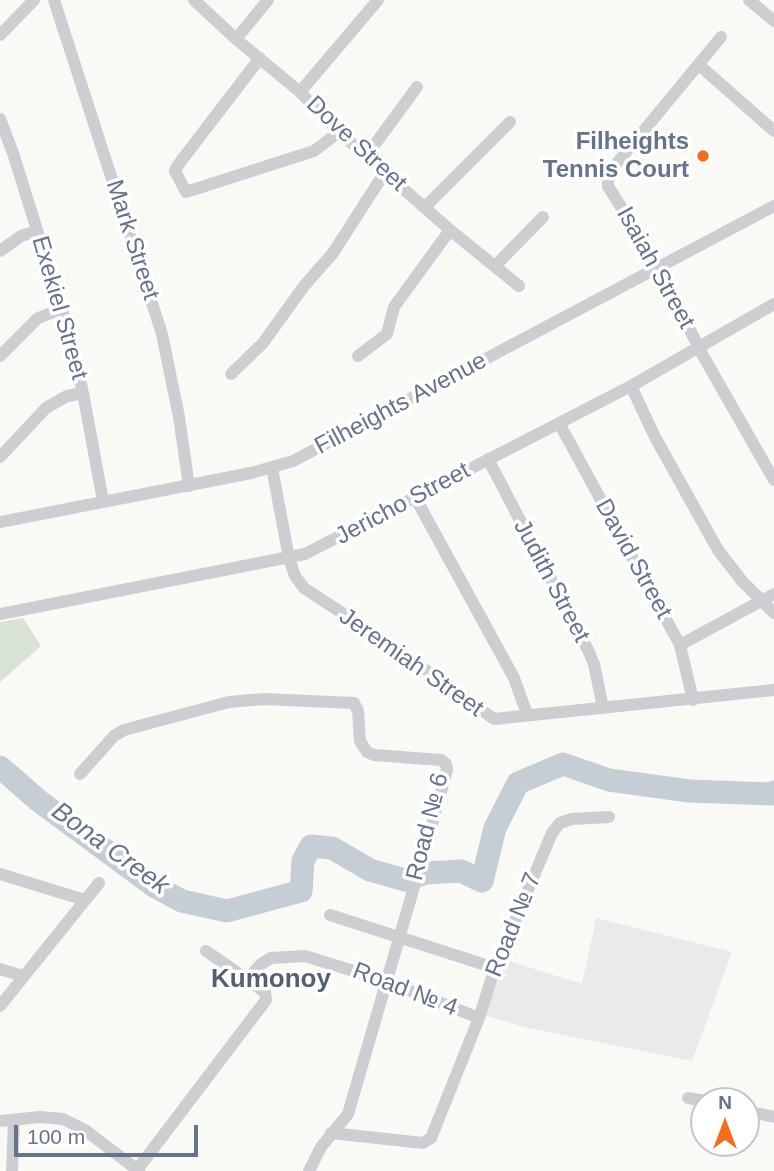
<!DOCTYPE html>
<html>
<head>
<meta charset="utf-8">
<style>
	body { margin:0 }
	#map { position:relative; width:774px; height:1171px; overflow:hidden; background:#f9f9f6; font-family:Helvetica,sans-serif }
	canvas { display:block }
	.north { position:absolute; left:690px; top:1087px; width:70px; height:70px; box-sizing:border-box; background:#fff; border:2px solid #c1c7d0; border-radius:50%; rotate:0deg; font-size:19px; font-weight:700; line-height:28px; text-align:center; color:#65748a }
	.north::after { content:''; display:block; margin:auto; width:24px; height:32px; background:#f36f1d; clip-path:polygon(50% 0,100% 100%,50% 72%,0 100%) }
	.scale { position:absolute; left:14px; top:1125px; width:184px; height:32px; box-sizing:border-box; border:4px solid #65748a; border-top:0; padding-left:9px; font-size:21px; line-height:24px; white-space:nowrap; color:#65748a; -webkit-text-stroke:5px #fff; paint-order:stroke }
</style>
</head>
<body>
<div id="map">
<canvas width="774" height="1171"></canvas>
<div class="north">N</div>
<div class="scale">100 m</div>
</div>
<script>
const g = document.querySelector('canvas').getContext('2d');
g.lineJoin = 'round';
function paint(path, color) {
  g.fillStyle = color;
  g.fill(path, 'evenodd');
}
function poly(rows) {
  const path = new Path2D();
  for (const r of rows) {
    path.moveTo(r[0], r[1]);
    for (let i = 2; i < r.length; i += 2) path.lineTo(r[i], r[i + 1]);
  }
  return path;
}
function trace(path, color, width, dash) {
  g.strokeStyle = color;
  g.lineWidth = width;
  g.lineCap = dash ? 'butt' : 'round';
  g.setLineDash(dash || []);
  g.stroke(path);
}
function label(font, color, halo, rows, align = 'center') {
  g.font = font + ' Helvetica,sans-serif';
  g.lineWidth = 7;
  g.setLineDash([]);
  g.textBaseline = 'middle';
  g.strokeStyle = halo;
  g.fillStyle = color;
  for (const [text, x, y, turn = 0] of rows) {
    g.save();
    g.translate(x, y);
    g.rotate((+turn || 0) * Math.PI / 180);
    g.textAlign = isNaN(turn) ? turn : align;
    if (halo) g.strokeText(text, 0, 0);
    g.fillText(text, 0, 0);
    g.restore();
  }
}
paint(poly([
	[596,918,732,952,692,1061,524,1027,485,1015,506,960,582,984]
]), '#eaeaea');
paint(poly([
	[23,618,41,646,0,682,0,622]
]), '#d9e2d7');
trace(poly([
	[0,767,39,801,154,886,182,901,227,911,301,891,303,861,311,846,332,848,370,870,405,880,426,873,461,871,482,881,495,828,518,783,563,764,609,780,689,791,772,794,774,792]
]), '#c5ced5', 23);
trace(poly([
	[54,0,162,334,179,417,189,486],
	[194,0,236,39,300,92,339,132,450,230,519,286],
	[749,0,774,21],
	[0,35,34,0],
	[721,37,608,174,608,186,659,268,702,354,774,480],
	[236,39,268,0],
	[260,58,178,165,175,171,186,192,314,151,339,132],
	[699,65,774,131],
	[300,92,378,0],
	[0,119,13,153,71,339,83,393,103,501],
	[367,155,417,87],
	[425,207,510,122],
	[0,251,21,236,37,231],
	[495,266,543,217],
	[0,356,38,318,62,309],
	[358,356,387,334,394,307,450,230],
	[231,374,263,343,304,286,333,253,385,172],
	[631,386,655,437,718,550,742,581,774,613],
	[559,423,680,645,693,700],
	[0,457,46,408,67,396,83,393],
	[488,459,588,650,594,664,603,708],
	[272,468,289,558,295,576,304,588,391,645,494,719,774,690],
	[415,497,514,678,527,714],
	[0,522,251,473,293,461,774,206],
	[0,614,305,554,631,386,774,304],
	[680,645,774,594],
	[80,774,114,736,124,730,229,702,264,699,354,703,358,711,360,741,367,752,374,755,441,760,446,764,447,770,430,832,348,1114,321,1147,309,1171],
	[0,874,85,900],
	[330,915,495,968],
	[0,969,23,976],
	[247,979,261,964,271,958,305,956,386,981,479,1018],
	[0,1006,99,883],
	[688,1098,706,1101],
	[746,1111,774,1117],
	[0,1121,40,1117,63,1119,85,1130,139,1171],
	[331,1133,423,1143,431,1138,479,1018,495,968,552,833,560,823,572,819,609,817],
	[137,1170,266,1000,265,992,206,951],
	[12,1171,14,1120]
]), '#ccced2', 12);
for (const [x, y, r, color] of [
	[703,156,7,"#f36f1d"]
]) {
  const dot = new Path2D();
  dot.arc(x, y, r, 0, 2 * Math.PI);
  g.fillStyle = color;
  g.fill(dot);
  trace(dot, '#fff', 2.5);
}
label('bold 24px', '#65748a', '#fff', [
	["Filheights",689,142],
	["Tennis Court",689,170]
], 'right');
label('24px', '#65748a', '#fff', [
	["Dove Street",356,144,43],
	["Mark Street",132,240,72],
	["Isaiah Street",655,268,61],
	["Exekiel Street",59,308,74],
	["Filheights Avenue",401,404,-28],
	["Jericho Street",403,504,-28],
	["David Street",633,559,61],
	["Judith Street",551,581,62],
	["Jeremiah Street",411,663,35],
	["Road № 6",428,827,-76],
	["Road № 7",514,925,-68],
	["Road № 4",405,990,21]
]);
label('italic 26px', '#627685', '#fff', [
	["Bona Creek",110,849,36]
]);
label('bold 26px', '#545f6f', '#fff', [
	["Kumonoy",271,980]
]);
</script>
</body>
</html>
